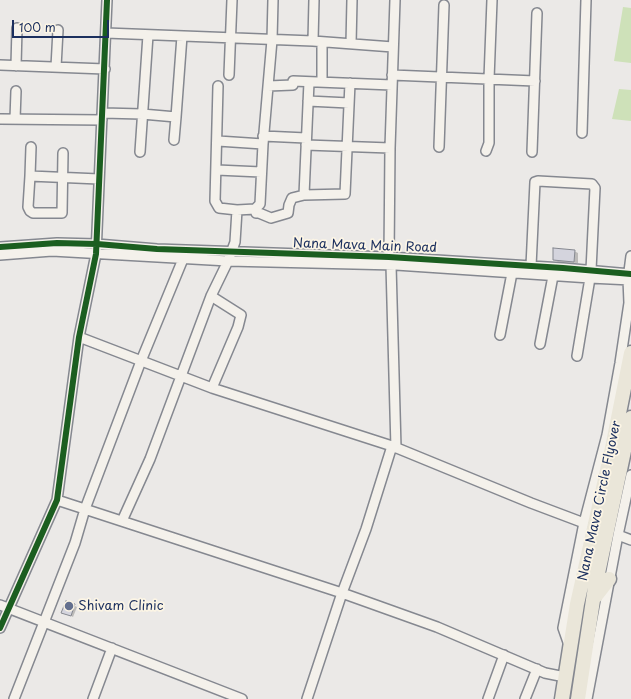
<!DOCTYPE html>
<html>
<head>
<meta charset="utf-8">
<style>
	body { margin:0 }
	#map { position:relative; width:631px; height:699px; overflow:hidden; background:#ebe9e7; font-family:"Playpen Sans",sans-serif }
	canvas { display:block }
	.scale { position:absolute; left:12px; top:20px; width:97px; height:18px; box-sizing:border-box; border:2px solid #1b2f5e; border-top:0; padding-left:5px; font-size:12px; line-height:14px; white-space:nowrap; color:#1b2f5e; -webkit-text-stroke:3px #fcf5e5; paint-order:stroke }
</style>
</head>
<body>
<div id="map">
<canvas width="631" height="699"></canvas>
<div class="scale">100 m</div>
</div>
<script>
const g = document.querySelector('canvas').getContext('2d');
g.lineJoin = 'round';
function paint(path, color) {
  g.fillStyle = color;
  g.fill(path, 'evenodd');
}
function poly(rows) {
  const path = new Path2D();
  for (const r of rows) {
    path.moveTo(r[0], r[1]);
    for (let i = 2; i < r.length; i += 2) path.lineTo(r[i], r[i + 1]);
  }
  return path;
}
function trace(path, color, width, dash) {
  g.strokeStyle = color;
  g.lineWidth = width;
  g.lineCap = dash ? 'butt' : 'round';
  g.setLineDash(dash || []);
  g.stroke(path);
}
function label(font, color, halo, rows, align = 'center') {
  g.font = font + ' "Playpen Sans",sans-serif';
  g.lineWidth = 3.5;
  g.setLineDash([]);
  g.textBaseline = 'middle';
  g.strokeStyle = halo;
  g.fillStyle = color;
  for (const [text, x, y, turn = 0] of rows) {
    g.save();
    g.translate(x, y);
    g.rotate((+turn || 0) * Math.PI / 180);
    g.textAlign = isNaN(turn) ? turn : align;
    if (halo) g.strokeText(text, 0, 0);
    g.fillText(text, 0, 0);
    g.restore();
  }
}
paint(poly([
	[623,7,631,8,631,63,614,61],
	[619,89,631,90,631,121,612,119]
]), '#cee1b9');
paint(poly([
	[574,251,578,253,578,263,558,262,554,260],
	[66,602,77,607,73,617,65,613]
]), '#0003');
const building = poly([
	[553,248,575,250,574,262,553,260,553,248],
	[66,601,75,604,71,616,61,613,66,601]
]);
paint(building, '#d4d4dd');
trace(building, '#858890', 1);
const minor = poly([
	[395,0,390,148,389,257,391,265,396,448],
	[106,33,313,41,393,47],
	[313,41,314,0],
	[351,44,352,0],
	[0,65,105,69],
	[16,66,17,28],
	[56,67,58,30],
	[229,75,232,0],
	[392,75,535,81],
	[293,81,392,85],
	[322,82,322,42],
	[268,86,293,85],
	[308,101,349,103],
	[103,113,142,114,176,117,182,36],
	[0,119,102,120],
	[15,119,16,91],
	[582,133,586,0],
	[263,136,306,138],
	[174,140,176,117],
	[218,141,263,144,272,40,273,0],
	[306,145,390,148],
	[31,147,30,176,99,179],
	[439,147,444,5],
	[486,151,489,143,489,79,492,0],
	[140,152,148,35],
	[532,152,537,13],
	[217,170,261,172],
	[30,176,28,207,30,211,33,213,62,213,63,153],
	[304,195,309,82],
	[237,210,255,209,260,204,263,144],
	[256,213,259,213,271,218,288,213,289,205,292,198,304,195,345,194,350,83],
	[0,247,57,243,97,244,157,249,389,257,563,268,631,274],
	[0,255,52,251,228,261,396,265,590,278,631,280],
	[531,266,535,182,538,181,592,184,595,188,591,270],
	[211,296,241,315,238,327,212,388],
	[500,335,512,273],
	[79,337,212,388,392,446,531,503,584,523],
	[540,344,553,276],
	[577,356,590,278],
	[57,500,342,593,437,627,545,673,565,677],
	[122,521,150,459,211,296,228,261,235,242,237,210,219,208,215,201,218,86],
	[618,535,631,540],
	[0,605,242,699],
	[0,628,57,500,79,337,96,254,107,0],
	[569,645,563,628,584,523,607,435,620,363,629,303,628,279,631,256],
	[14,699,75,543,85,509,141,361,183,259],
	[93,699,112,648],
	[307,699,342,593,366,529,392,446],
	[488,699,504,655],
	[525,699,537,669],
	[587,699,618,535,631,475]
]);
const highway = poly([
	[595,597,609,579],
	[562,699,577,604,612,448,631,353],
	[578,699,595,587,631,418]
]);
trace(minor, '#858890', 12);
trace(highway, '#858890', 17);
trace(minor, '#f4f1eb', 9);
trace(highway, '#eae6d9', 14);
trace(poly([
	[0,247,57,243,97,244,157,249,389,257,563,268,631,274],
	[0,628,57,500,79,337,96,254,107,0]
]), '#1b5e20', 6);
for (const [x, y, r, color] of [
	[69,606,5,"#64708e"]
]) {
  const dot = new Path2D();
  dot.arc(x, y, r, 0, 2 * Math.PI);
  g.fillStyle = color;
  g.fill(dot);
  trace(dot, '#fcf5e5', 1.5);
}
label('13px', '#1b2f5e', '#fcf5e5', [
	["Nana Mava Main Road",365,246,2],
	["Nana Mava Circle Flyover",600,501,-78]
]);
label('13px', '#1b2f5e', '#fcf5e5', [
	["Shivam Clinic",78,606]
], 'left');
</script>
</body>
</html>
